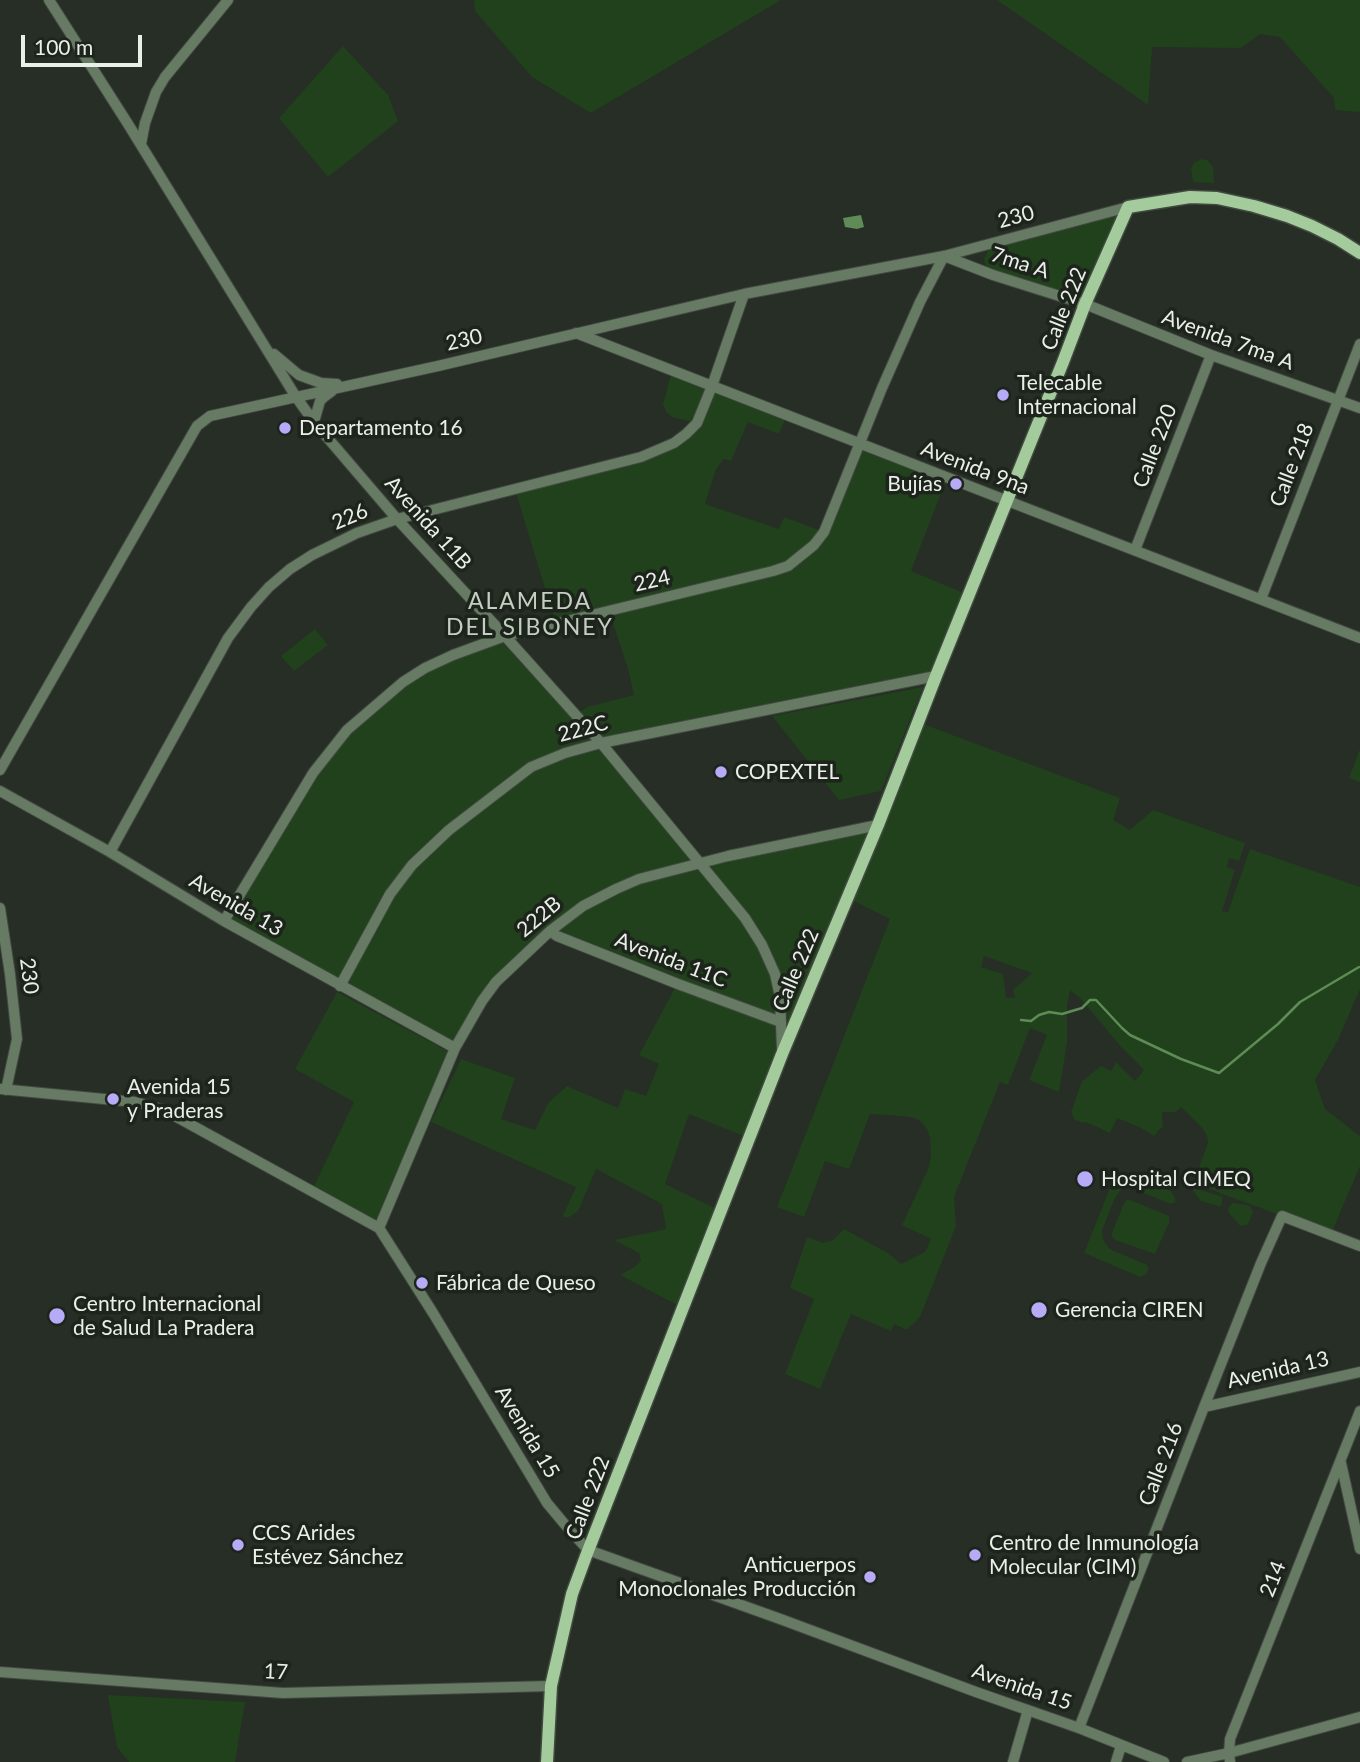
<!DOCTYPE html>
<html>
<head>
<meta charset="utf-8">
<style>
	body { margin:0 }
	#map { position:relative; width:1360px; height:1762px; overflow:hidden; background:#262e25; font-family:Lato,sans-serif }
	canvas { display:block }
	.scale { position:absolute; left:21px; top:35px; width:121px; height:32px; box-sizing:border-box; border:4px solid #eaefe9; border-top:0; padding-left:9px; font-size:21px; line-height:24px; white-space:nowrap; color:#eaefe9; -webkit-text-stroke:5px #1d241b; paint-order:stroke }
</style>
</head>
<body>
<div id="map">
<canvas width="1360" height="1762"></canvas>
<div class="scale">100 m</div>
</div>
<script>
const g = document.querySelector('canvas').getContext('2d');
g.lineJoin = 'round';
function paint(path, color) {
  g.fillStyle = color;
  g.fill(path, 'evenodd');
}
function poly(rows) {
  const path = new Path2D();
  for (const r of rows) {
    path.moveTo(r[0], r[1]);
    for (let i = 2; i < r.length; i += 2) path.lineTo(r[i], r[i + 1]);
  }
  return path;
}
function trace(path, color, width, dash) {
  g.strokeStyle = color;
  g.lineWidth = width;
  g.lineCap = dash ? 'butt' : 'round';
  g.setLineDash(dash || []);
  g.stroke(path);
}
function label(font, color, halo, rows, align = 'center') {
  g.font = font + ' Lato,sans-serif';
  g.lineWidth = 7;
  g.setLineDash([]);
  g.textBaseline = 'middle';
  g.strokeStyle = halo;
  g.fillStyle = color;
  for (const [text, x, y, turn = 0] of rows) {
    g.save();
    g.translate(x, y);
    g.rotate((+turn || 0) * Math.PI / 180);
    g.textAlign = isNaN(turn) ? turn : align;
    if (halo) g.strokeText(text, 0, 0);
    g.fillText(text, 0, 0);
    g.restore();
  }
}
paint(poly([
	[474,0,781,0,591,113,532,77,475,11],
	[997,0,1360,0,1360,112,1335,110,1334,98,1280,37,1260,34,1241,48,1152,47,1148,105],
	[343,46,388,95,398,121,328,177,279,118],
	[1201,159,1207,160,1213,167,1214,183,1193,182,1191,168,1194,163],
	[1128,207,1085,304,993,275,985,264,984,258,993,243],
	[672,371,787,415,779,434,748,422,731,461,724,459,716,469,705,504,779,529,784,517,824,532,860,444,947,478,911,571,969,595,936,676,602,743,701,863,878,825,918,722,1120,798,1113,820,1130,830,1153,810,1245,843,1239,861,1229,858,1227,867,1235,870,1222,911,1228,912,1250,849,1360,887,1360,989,1338,1040,1315,1080,1325,1109,1360,1136,1360,1166,1331,1234,1193,1183,1208,1143,1207,1136,1203,1129,1181,1107,1176,1112,1162,1112,1163,1126,1154,1136,1139,1127,1117,1118,1110,1133,1086,1122,1083,1123,1075,1120,1071,1112,1082,1081,1101,1066,1111,1071,1116,1062,1135,1081,1144,1070,1122,1048,1080,998,1070,990,1067,1007,1067,1043,1059,1092,1029,1080,1047,1035,1030,1028,1008,1085,1000,1082,954,1197,956,1226,920,1317,907,1330,894,1324,891,1331,851,1314,820,1389,785,1374,814,1299,790,1288,807,1237,823,1243,833,1240,844,1229,888,1253,901,1264,925,1252,931,1239,902,1225,928,1169,931,1157,930,1138,927,1129,921,1122,915,1118,902,1116,870,1114,849,1169,825,1161,804,1217,777,1207,890,919,848,898,749,1138,689,1114,665,1184,721,1211,683,1308,620,1275,636,1266,641,1260,639,1253,614,1240,666,1229,662,1204,596,1169,578,1211,569,1217,562,1217,576,1187,431,1122,461,1059,515,1078,501,1119,535,1130,548,1103,567,1086,618,1108,625,1089,646,1096,659,1064,639,1055,677,984,549,931,511,967,455,1048,224,921,291,811,347,730,403,682,505,636,576,715,587,707,634,695,628,669,609,611,556,624,515,490,674,443,697,423,672,417,666,412,663,404],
	[984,956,1032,973,1013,990,1015,998,1006,998,1003,974,981,967],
	[315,629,328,645,294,671,281,656],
	[923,687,881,791,839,800,772,716],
	[1360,749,1360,782,1349,778],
	[337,992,449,1052,376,1220,314,1186,354,1102,295,1069],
	[1117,1171,1171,1191,1175,1197,1175,1202,1171,1204,1134,1189,1125,1188,1120,1191,1115,1198,1102,1230,1103,1240,1110,1249,1147,1265,1149,1270,1144,1276,1140,1277,1084,1253],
	[1194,1188,1223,1197,1221,1207,1201,1201,1193,1191],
	[1128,1199,1169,1216,1169,1223,1155,1254,1115,1240,1112,1237,1112,1233,1124,1203],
	[1232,1203,1248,1205,1251,1207,1253,1213,1247,1225,1240,1226,1229,1213,1228,1209],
	[108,1695,245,1702,235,1762,129,1762,117,1747]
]), '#20411b');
paint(poly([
	[861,215,864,227,857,229,845,227,843,218]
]), '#5e8b56');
trace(poly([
	[1021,1020,1031,1021,1039,1015,1049,1012,1062,1014,1082,1008,1090,1000,1096,1000,1122,1028,1130,1035,1181,1059,1219,1073,1278,1024,1300,1002,1359,967]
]), '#5e8b56', 2.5);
const minor = poly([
	[49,0,128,124,296,397,314,422,397,519,505,636,601,743,745,918,762,945,775,974,780,997,782,1050],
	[141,144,145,123,156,92,165,77,228,0],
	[576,333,1360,638],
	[274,354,299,375,321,383,337,384],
	[314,422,320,401,324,397,332,391],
	[1135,550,1211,355],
	[1261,599,1360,344],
	[0,770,193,433,197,426,210,416,438,366,744,294,944,256,1128,207],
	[0,791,110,852,224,921,455,1048],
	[110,852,228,638,251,607,269,587,290,569,312,555,357,533,397,519,641,457,674,443,686,434,697,423,712,386,744,294],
	[0,908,10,974,17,1039,6,1090],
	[224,921,313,773,347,730,403,682,425,668,453,655,505,636,773,571,788,566,814,545,824,532,882,388,920,302,944,256,993,275,1085,304,1211,355,1360,408],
	[550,931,557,936,678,984,781,1022],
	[340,986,390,894,412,865,449,830,531,767,565,753,601,743,936,676],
	[0,1089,135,1102,164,1110,379,1228,433,1313,547,1503,567,1527,588,1550,783,1620,976,1692,1079,1728,1164,1762],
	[379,1228,455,1048,482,1001,496,982,550,931,583,906,616,889,639,879,728,856,878,825],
	[1204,1407,1360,1372],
	[1341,1463,1360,1549],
	[0,1672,283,1693,551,1686],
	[1079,1728,1204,1407,1261,1263,1282,1216,1360,1246],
	[1013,1762,1028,1710],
	[1116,1762,1121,1746],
	[1187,1762,1229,1753,1360,1717],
	[1230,1762,1229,1753,1230,1739,1360,1411]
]);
const major = poly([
	[547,1762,551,1686,572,1594,586,1556,782,1054,878,825,936,676,1063,362,1085,304,1128,207,1190,197,1217,198,1254,206,1287,216,1312,226,1338,239,1360,253]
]);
trace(minor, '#414940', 12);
trace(major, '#414940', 15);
trace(minor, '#677b64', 10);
trace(major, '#a3cb9b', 12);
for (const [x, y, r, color] of [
	[1003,395,7,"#b7abf8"],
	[285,428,7,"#b7abf8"],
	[956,484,7,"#b7abf8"],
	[721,772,7,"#b7abf8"],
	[113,1099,7,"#b7abf8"],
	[1085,1179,9,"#b7abf8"],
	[422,1283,7,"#b7abf8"],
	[1039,1310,9,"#b7abf8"],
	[57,1316,9,"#b7abf8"],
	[238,1545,7,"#b7abf8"],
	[975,1555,7,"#b7abf8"],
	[870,1577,7,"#b7abf8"]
]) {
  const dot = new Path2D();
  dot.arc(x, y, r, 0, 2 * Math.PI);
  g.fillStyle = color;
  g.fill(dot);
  trace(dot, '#1d241b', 2.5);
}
label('21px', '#eaefe9', '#1d241b', [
	["230",1016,217,-15],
	["7ma A",1020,263,18],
	["Calle 222",1064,309,-68],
	["230",464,340,-13],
	["Avenida 7ma A",1228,340,20],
	["Calle 220",1155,446,-69],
	["Calle 218",1292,465,-69],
	["Avenida 9na",975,468,21],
	["226",350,517,-23],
	["Avenida 11B",428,523,48],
	["224",652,581,-13],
	["222C",583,729,-15],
	["Avenida 13",236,905,30],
	["222B",539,917,-40],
	["Avenida 11C",671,960,21],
	["Calle 222",796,970,-67],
	["230",29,976,83],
	["Avenida 13",1278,1370,-13],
	["Avenida 15",527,1432,59],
	["Calle 216",1161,1464,-69],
	["Calle 222",588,1498,-69],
	["214",1273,1579,-68],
	["17",276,1672,2],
	["Avenida 15",1022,1687,19]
]);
label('21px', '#eaefe9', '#1d241b', [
	["Telecable",1017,383],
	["Internacional",1017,407],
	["Departamento 16",299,428],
	["Bujías",942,484,"right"],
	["COPEXTEL",735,772],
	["Avenida 15",127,1087],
	["y Praderas",127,1111],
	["Hospital CIMEQ",1101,1179],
	["Fábrica de Queso",436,1283],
	["Centro Internacional",73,1304],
	["de Salud La Pradera",73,1328],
	["Gerencia CIREN",1055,1310],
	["CCS Arides",252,1533],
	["Estévez Sánchez",252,1557],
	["Centro de Inmunología",989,1543],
	["Molecular (CIM)",989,1567],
	["Anticuerpos",856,1565,"right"],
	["Monoclonales Producción",856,1589,"right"]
], 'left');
g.letterSpacing = '2px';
label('23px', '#c4cec2', '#1d241b', [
	["ALAMEDA",530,602],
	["DEL SIBONEY",530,628]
]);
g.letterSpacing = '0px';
</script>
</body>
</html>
